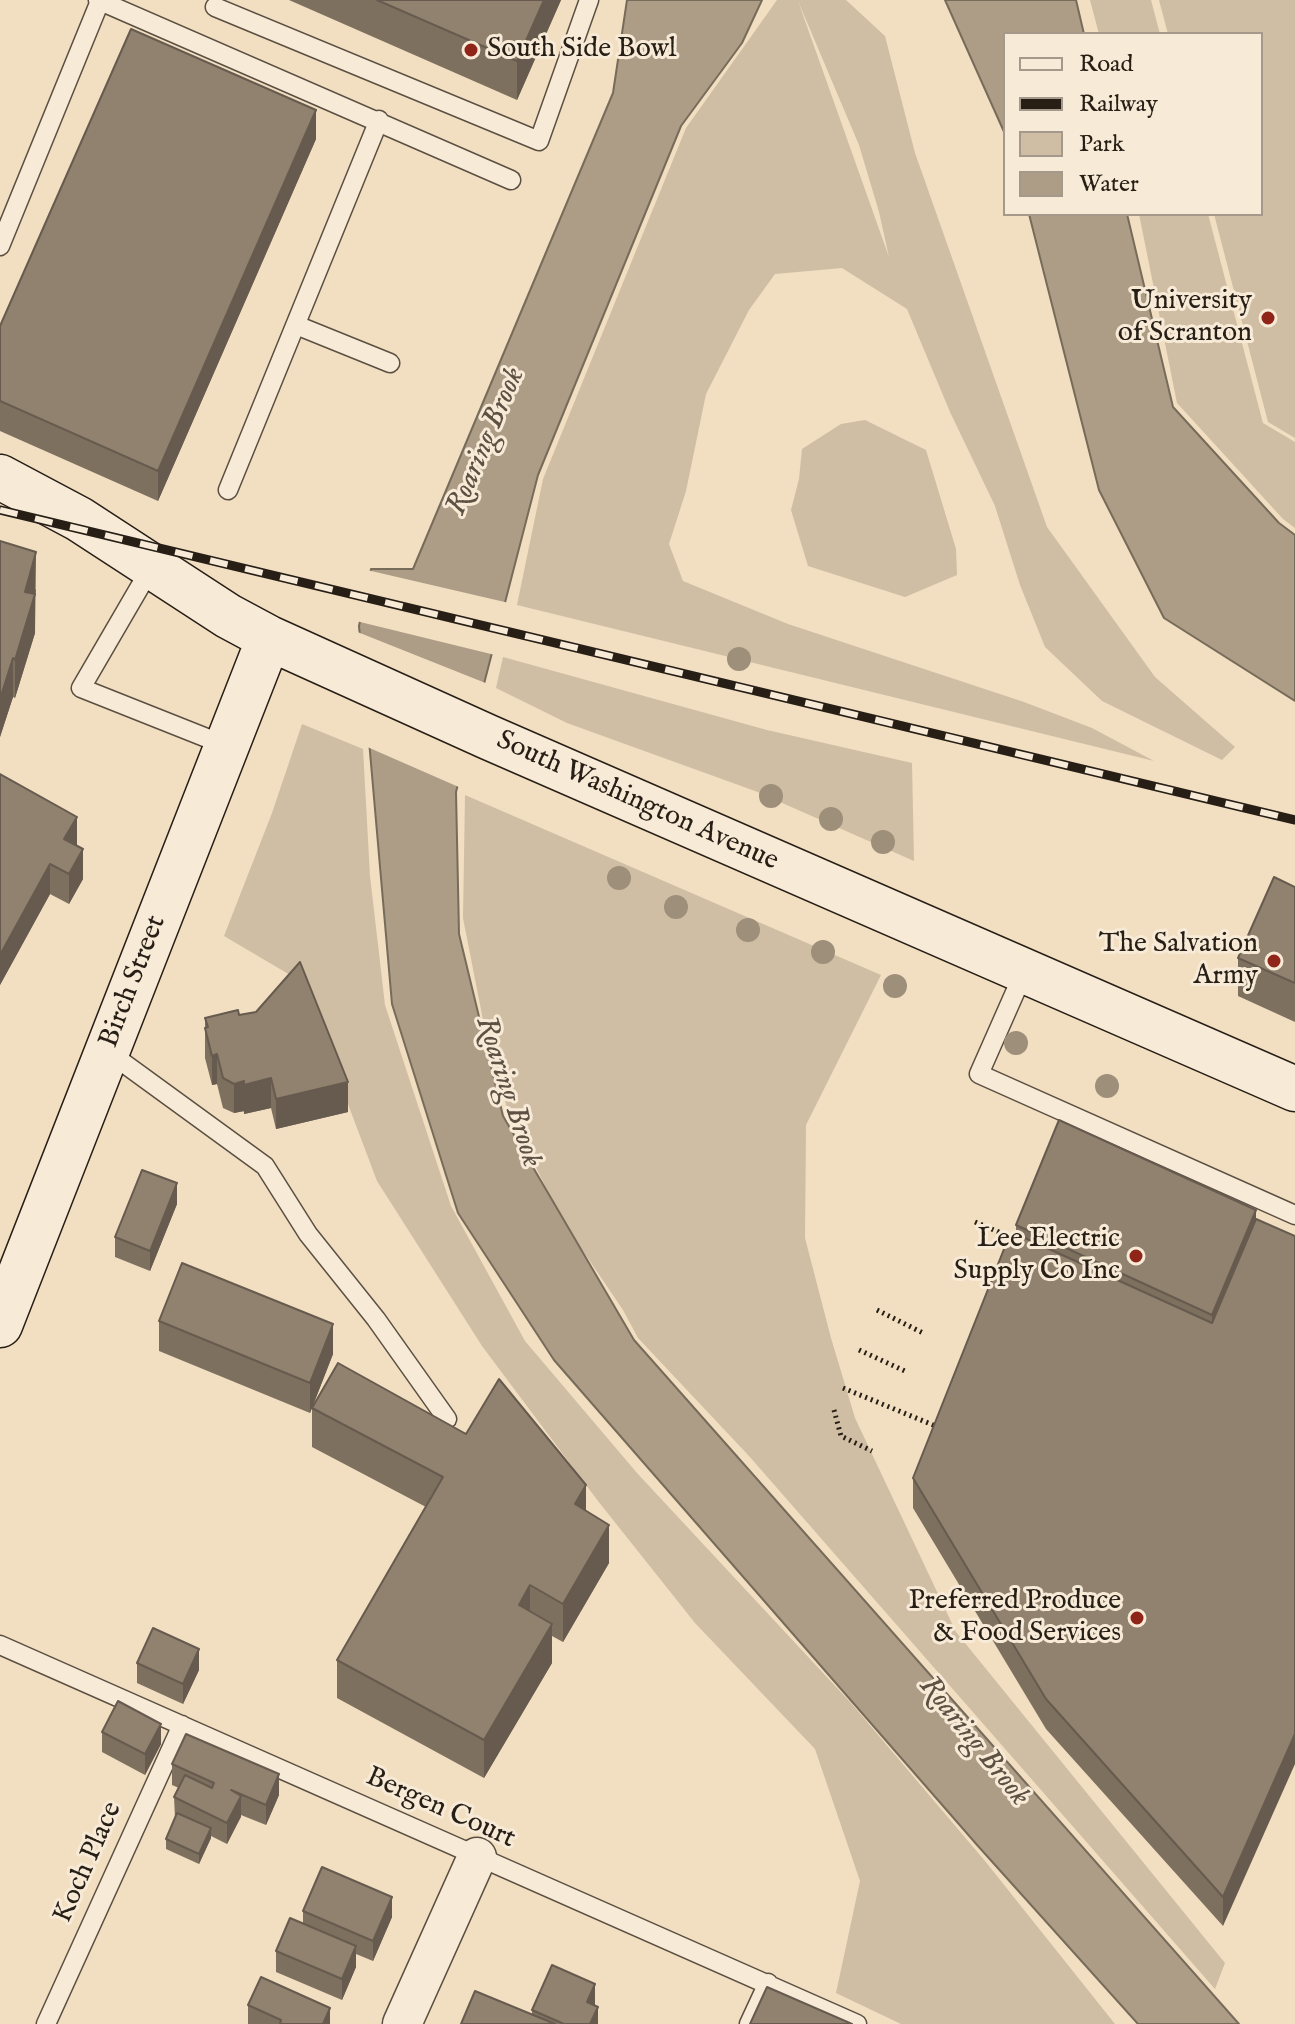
<!DOCTYPE html>
<html>
<head>
<meta charset="utf-8">
<style>
	body { margin:0 }
	#map { position:relative; width:1295px; height:2024px; overflow:hidden; background:#f2dec1; font-family:"IM FELL English",serif }
	canvas { display:block }
	.legend { position:absolute; left:1003px; top:32px; width:260px; height:184px; box-sizing:border-box; background:#f7ead7; border:2px solid #a4998a; margin:0; padding:10px 14px; list-style:none; font-size:24px; color:#271f16 }
	.legend li { display:flex; align-items:center; gap:16px; height:40px }
	.legend b { width:40px; border:2px solid #a4998a }
</style>
</head>
<body>
<div id="map">
<canvas width="1295" height="2024"></canvas>
<ul class="legend">
<li><b style="height:10px;background:#f7ead7"></b>Road</li>
<li><b style="height:10px;background:#271f16"></b>Railway</li>
<li><b style="height:22px;background:#cfbea4"></b>Park</li>
<li><b style="height:22px;background:#ad9d87"></b>Water</li>
</ul>
</div>
<script>
const g = document.querySelector('canvas').getContext('2d');
g.lineJoin = 'round';
function paint(path, color) {
  g.fillStyle = color;
  g.fill(path, 'evenodd');
}
function poly(rows) {
  const path = new Path2D();
  for (const r of rows) {
    path.moveTo(r[0], r[1]);
    for (let i = 2; i < r.length; i += 2) path.lineTo(r[i], r[i + 1]);
  }
  return path;
}
function trace(path, color, width, dash) {
  g.strokeStyle = color;
  g.lineWidth = width;
  g.lineCap = dash ? 'butt' : 'round';
  g.setLineDash(dash || []);
  g.stroke(path);
}
function label(font, color, halo, rows, align = 'center') {
  g.font = font + ' "IM FELL English",serif';
  g.lineWidth = 6;
  g.setLineDash([]);
  g.textBaseline = 'middle';
  g.strokeStyle = halo;
  g.fillStyle = color;
  for (const [text, x, y, turn = 0] of rows) {
    g.save();
    g.translate(x, y);
    g.rotate((+turn || 0) * Math.PI / 180);
    g.textAlign = isNaN(turn) ? turn : align;
    if (halo) g.strokeText(text, 0, 0);
    g.fillText(text, 0, 0);
    g.restore();
  }
}
paint(poly([
	[777,0,846,0,885,36,915,153,1047,527,1155,677,1235,747,1222,760,1102,701,1045,647,1020,585,995,506,950,412,907,309,842,268,775,274,749,310,706,394,686,491,669,544,683,581,788,624,1024,702,1092,728,1154,761,517,605,543,479,686,128],
	[798,1,859,145,879,212,889,257],
	[1090,0,1151,0,1160,34,1099,34],
	[1159,0,1295,0,1295,438,1268,422,1214,214,1261,214,1261,34,1168,34],
	[1139,214,1208,214,1263,423,1295,442,1295,528,1283,519,1177,403],
	[865,420,926,450,956,549,957,575,905,597,808,566,791,510,799,479,802,449,841,424],
	[503,657,767,730,912,763,914,861,755,791,567,723,496,688],
	[302,724,363,749,370,876,385,1005,451,1206,525,1341,637,1473,851,1703,985,1861,1115,2024,901,2024,836,1993,860,1881,815,1749,695,1623,598,1501,482,1346,377,1181,302,982,224,936,272,813],
	[465,795,881,975,806,1125,805,1238,831,1338,855,1418,956,1632,1225,1963,1215,1989,749,1456,638,1338,623,1310,562,1220,508,1111,485,1030,463,918]
]), '#cfbea4');
const water = poly([
	[627,0,762,0,742,43,681,126,538,475,456,792,459,934,503,1116,634,1340,1239,2024,1138,2024,978,1846,554,1360,458,1213,392,1004,359,626,371,569,413,569,613,93,627,0],
	[945,0,1076,0,1084,34,1005,34,1005,134,945,0],
	[1029,214,1127,214,1173,407,1279,523,1295,535,1295,701,1164,618,1099,490,1029,214]
]);
paint(water, '#ad9d87');
trace(water, '#776b5a', 2);
paint(poly([
	[367,570,509,603,495,655,356,621],
	[355,631,488,684,461,788,365,746]
]), '#f2dec1');
const lane = poly([
	[98,0,511,180],
	[215,7,539,141,589,0],
	[0,246,100,1],
	[296,325,390,363],
	[228,490,379,120],
	[152,566,81,688,227,746],
	[1024,972,979,1074,1295,1215],
	[107,1051,265,1166,308,1234,376,1319,447,1419],
	[0,1645,857,2024],
	[46,2024,182,1725],
	[749,2024,768,1983]
]);
const street = poly([
	[402,2024,477,1857]
]);
const secondary = poly([
	[0,477,79,519,228,616,269,638,488,737,1295,1089],
	[0,1325,269,638]
]);
trace(lane, '#5a4f41', 21);
trace(street, '#5a4f41', 41);
trace(secondary, '#271f16', 47);
trace(poly([
	[975,1222,1013,1238],
	[877,1310,925,1334],
	[859,1350,907,1372],
	[843,1388,938,1427],
	[834,1410,841,1436,872,1451]
]), '#271f16', 5, [2, 4]);
trace(lane, '#f7ead7', 18);
trace(street, '#f7ead7', 38);
trace(secondary, '#f7ead7', 44);
const rail = poly([
	[0,510,1295,820]
]);
trace(rail, '#271f16', 9);
trace(rail, '#f7ead7', 6, [18]);
g.fillStyle = '#9e8f7b';
for (const [x, y] of [
	[739,659],
	[771,796],
	[831,819],
	[883,842],
	[619,878],
	[676,907],
	[748,930],
	[823,952],
	[895,986],
	[1016,1043],
	[1107,1086]
]) {
  g.beginPath();
  g.arc(x, y, 12, 0, 2 * Math.PI);
  g.fill();
}
paint(poly([
	[289,0,561,0,517,100],
	[316,139,158,501,0,431,0,326],
	[0,541,36,590,35,596,35,633,15,698,13,697,0,737],
	[0,774,77,845,83,879,69,904,50,894,0,985],
	[1295,887,1295,1022,1238,996,1238,958],
	[239,1015,348,1112,276,1129,271,1108,244,1114,244,1111,234,1113,223,1108,217,1084,212,1085,205,1058,205,1018],
	[177,1204,150,1271,115,1257,115,1237],
	[1256,1210,1223,1926,1046,1729,913,1508,913,1478,1016,1234,1016,1225],
	[159,1321,333,1354,310,1413,159,1351],
	[312,1408,586,1511,609,1563,563,1642,552,1636,552,1663,484,1778,337,1698,337,1660,426,1507,312,1447],
	[137,1663,199,1670,183,1704,137,1683],
	[102,1732,161,1744,145,1775,102,1752],
	[172,1764,279,1795,266,1825,241,1815,227,1844,211,1836,211,1838,199,1864,166,1849,166,1839,175,1818,174,1797,179,1788,172,1785],
	[303,1911,392,1917,373,1961,356,1954,356,1967,342,2000,276,1972,276,1951,303,1924],
	[595,2004,598,2024,461,2024,532,2015,532,2010],
	[248,2005,330,2024,248,2024]
]), '#7d705f');
paint(poly([
	[544,0,561,0,517,100,517,61],
	[316,110,316,139,158,501,158,471],
	[36,552,35,633,15,698,15,660,25,592],
	[13,658,13,697,0,737,0,699],
	[77,817,77,846,64,839],
	[83,849,83,879,69,904,69,874],
	[50,864,50,894,0,985,0,955],
	[217,1054,217,1084,212,1085,212,1056],
	[271,1078,271,1108,244,1114,244,1085],
	[244,1081,244,1111,234,1113,234,1084],
	[348,1082,348,1112,276,1129,276,1099],
	[177,1183,177,1204,150,1271,150,1251],
	[1256,1210,1256,1249,1212,1353,1212,1315],
	[333,1324,333,1354,310,1413,310,1383],
	[586,1485,586,1524,575,1504],
	[609,1525,609,1563,563,1642,563,1604],
	[530,1585,530,1623,519,1605],
	[552,1624,552,1663,484,1778,484,1740],
	[199,1649,199,1670,183,1704,183,1684],
	[161,1724,161,1744,145,1775,145,1754],
	[1295,1734,1295,1764,1223,1926,1223,1897],
	[279,1774,279,1795,266,1825,266,1805],
	[241,1796,241,1817,227,1844,227,1823],
	[211,1828,211,1838,199,1864,199,1854],
	[392,1897,392,1917,373,1961,373,1941],
	[356,1946,356,1967,342,2000,342,1979],
	[595,1984,595,2004,587,2023,587,2002],
	[598,2007,598,2024,590,2024],
	[330,2008,330,2024,323,2024]
]), '#665b4e');
const building = poly([
	[377,0,544,0,517,61,377,0],
	[131,29,316,110,158,471,0,401,0,326,131,29],
	[0,541,36,552,25,592,35,594,15,660,13,658,0,699,0,541],
	[0,774,77,817,64,839,83,849,69,874,50,864,0,955,0,774],
	[1274,877,1295,887,1295,983,1238,958,1274,877],
	[300,962,348,1082,276,1099,271,1078,244,1085,244,1081,234,1084,223,1078,217,1054,212,1056,205,1028,208,1027,205,1018,238,1010,239,1015,256,1012,300,962],
	[1059,1120,1256,1210,1212,1315,1016,1225,1059,1120],
	[142,1170,177,1183,150,1251,115,1237,142,1170],
	[1256,1219,1295,1236,1295,1734,1223,1897,1046,1699,913,1478,1006,1244,1016,1234,1212,1323,1256,1219],
	[182,1263,333,1324,310,1383,159,1321,182,1263],
	[338,1363,466,1434,499,1379,586,1485,575,1504,609,1525,563,1604,530,1585,519,1605,552,1624,484,1740,337,1660,443,1477,312,1408,338,1363],
	[153,1628,199,1649,183,1684,137,1663,153,1628],
	[118,1701,161,1724,145,1754,102,1732,118,1701],
	[186,1734,279,1774,266,1805,231,1790,241,1796,227,1823,174,1797,185,1775,212,1788,214,1783,172,1764,186,1734],
	[177,1813,211,1828,199,1854,166,1839,177,1813],
	[322,1867,392,1897,373,1941,303,1911,322,1867],
	[290,1918,356,1946,342,1979,276,1951,290,1918],
	[552,1965,595,1984,587,2002,598,2007,590,2024,564,2024,532,2010,552,1965],
	[261,1977,330,2008,323,2024,280,2024,281,2020,248,2005,261,1977],
	[767,1987,852,2024,750,2024,767,1987],
	[475,1991,555,2024,461,2024,475,1991]
]);
paint(building, '#91826f');
trace(building, '#665b4e', 2);
for (const [x, y, r, color] of [
	[471,50,8,"#8f2418"],
	[1268,318,8,"#8f2418"],
	[1274,961,8,"#8f2418"],
	[1136,1256,8,"#8f2418"],
	[1137,1618,8,"#8f2418"]
]) {
  const dot = new Path2D();
  dot.arc(x, y, r, 0, 2 * Math.PI);
  g.fillStyle = color;
  g.fill(dot);
  trace(dot, '#f7ead7', 3);
}
label('28px', '#271f16', '#f7ead7', [
	["South Side Bowl",487,50,"left"],
	["University",1252,302],
	["of Scranton",1252,334],
	["The Salvation",1258,945],
	["Army",1258,977],
	["Lee Electric",1120,1240],
	["Supply Co Inc",1120,1272],
	["Preferred Produce",1121,1602],
	["& Food Services",1121,1634]
], 'right');
label('28px', '#271f16', '#f7ead7', [
	["South Washington Avenue",637,802,24],
	["Birch Street",134,982,-69],
	["Bergen Court",440,1809,24],
	["Koch Place",89,1863,-66]
]);
label('italic 30px', '#5d5143', '#f7ead7', [
	["Roaring Brook",487,442,-67],
	["Roaring Brook",507,1092,72],
	["Roaring Brook",973,1742,51]
]);
</script>
</body>
</html>
